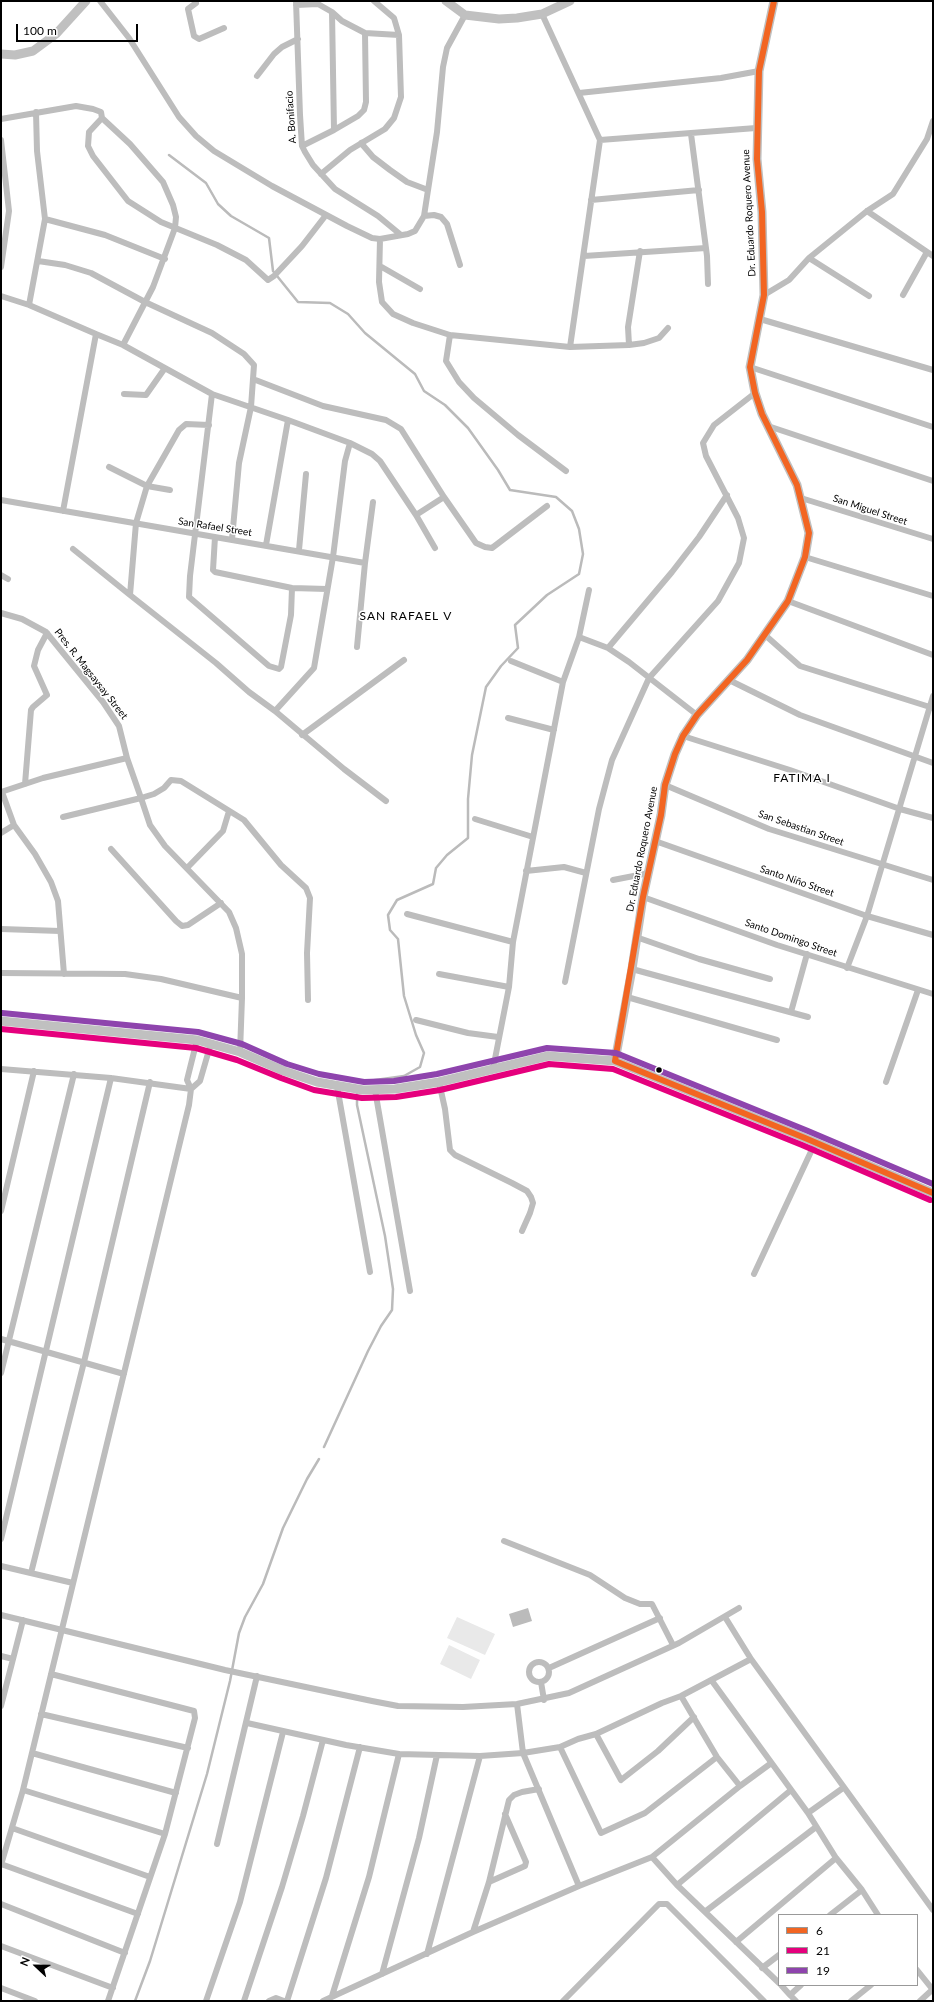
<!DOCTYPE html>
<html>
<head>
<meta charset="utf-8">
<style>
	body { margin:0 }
	#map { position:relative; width:934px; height:2002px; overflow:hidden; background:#fff; font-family:Lato,sans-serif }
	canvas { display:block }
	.frame { position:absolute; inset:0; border:2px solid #000; pointer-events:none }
	.legend { position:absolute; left:778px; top:1914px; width:140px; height:72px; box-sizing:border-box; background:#fff; border:1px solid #999; margin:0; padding:5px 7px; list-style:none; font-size:12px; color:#000 }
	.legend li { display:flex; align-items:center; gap:8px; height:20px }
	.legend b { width:20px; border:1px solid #999 }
	.north { position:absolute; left:16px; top:1946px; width:40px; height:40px; -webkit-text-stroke:3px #fff; paint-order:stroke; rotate:292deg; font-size:11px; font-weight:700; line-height:16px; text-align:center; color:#000 }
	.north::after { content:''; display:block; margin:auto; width:14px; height:18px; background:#000; clip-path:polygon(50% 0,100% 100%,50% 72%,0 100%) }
	.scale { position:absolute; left:16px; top:24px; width:122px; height:18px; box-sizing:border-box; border:2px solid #000; border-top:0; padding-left:5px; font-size:12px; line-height:14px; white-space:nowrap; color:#000; -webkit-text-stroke:3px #fff; paint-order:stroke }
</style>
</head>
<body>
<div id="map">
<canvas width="934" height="2002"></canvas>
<div class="frame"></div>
<ul class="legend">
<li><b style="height:5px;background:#f26522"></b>6</li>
<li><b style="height:5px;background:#e5007d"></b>21</li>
<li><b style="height:5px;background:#8e44ad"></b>19</li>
</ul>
<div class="north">N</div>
<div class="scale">100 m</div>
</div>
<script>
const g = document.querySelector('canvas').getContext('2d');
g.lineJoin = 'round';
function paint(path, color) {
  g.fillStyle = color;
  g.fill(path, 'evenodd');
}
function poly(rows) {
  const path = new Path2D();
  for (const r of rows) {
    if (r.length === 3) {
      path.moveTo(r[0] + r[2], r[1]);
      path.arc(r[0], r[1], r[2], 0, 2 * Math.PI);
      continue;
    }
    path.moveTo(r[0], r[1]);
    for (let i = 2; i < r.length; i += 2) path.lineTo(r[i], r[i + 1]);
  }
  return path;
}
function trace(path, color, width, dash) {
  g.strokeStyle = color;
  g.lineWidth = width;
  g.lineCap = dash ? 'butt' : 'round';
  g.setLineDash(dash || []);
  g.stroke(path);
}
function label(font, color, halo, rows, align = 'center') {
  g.font = font + ' Lato,sans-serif';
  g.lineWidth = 3;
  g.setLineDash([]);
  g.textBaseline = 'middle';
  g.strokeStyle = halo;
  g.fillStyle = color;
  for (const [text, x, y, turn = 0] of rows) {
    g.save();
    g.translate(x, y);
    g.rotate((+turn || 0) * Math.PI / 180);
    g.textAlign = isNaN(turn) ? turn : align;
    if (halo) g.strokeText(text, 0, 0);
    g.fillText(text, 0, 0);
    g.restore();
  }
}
paint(poly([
	[457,1617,495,1634,485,1655,447,1638],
	[449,1645,480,1660,471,1679,440,1664]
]), '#e9e9e9');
paint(poly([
	[528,1608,532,1621,513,1627,509,1614]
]), '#bbb');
trace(poly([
	[169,155,206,183,218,204,231,216,269,238,273,271,298,302,330,303,348,314,365,333,415,374,424,391,445,405,468,428,498,470,510,490,556,497,572,511,579,529,583,554,579,574,547,595,515,625,518,648,501,666,486,687,472,755,468,799,468,838,447,855,436,868,433,884,397,900,388,915,390,930,398,939,404,996,416,1035,424,1053,420,1067,404,1076,368,1081],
	[324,1447,368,1351,381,1326,392,1310,393,1289,385,1236,357,1105,357,1093],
	[135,2001,150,1961,207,1774,230,1681,239,1633,245,1617,263,1584,283,1528,307,1479,319,1459]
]), '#bbb', 2.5);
trace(poly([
	[100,1,129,38,179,117,196,136,214,151,272,186,347,226,372,238,380,239,408,234,415,231,424,216,437,132,443,67,447,48,465,15],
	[296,1,300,115,302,146,305,152,313,165,335,189,378,216,401,235],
	[374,1,394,18,399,35],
	[196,3,188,9,194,36,199,39,224,28],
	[296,5,318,4,332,12],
	[542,14,600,140],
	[257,76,274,54,282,47,298,39],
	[579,93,721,78,759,71],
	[102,118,89,132,88,146,93,156,128,201,161,222,217,245,246,260,268,280,274,276,302,246,326,215],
	[1,119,76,106,93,109,101,112,102,118,130,144,163,182,173,205,176,217,175,228,153,287,123,345],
	[334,130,358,116,364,110,366,102,365,33],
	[691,134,707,256,708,284],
	[1,140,9,211,1,267],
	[361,143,373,157,390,170,407,182,428,190],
	[302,146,334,130,332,12,342,21,365,33,399,35,401,97,394,118,385,129,350,150,321,174],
	[591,200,699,190],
	[867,211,933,256],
	[424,216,434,215,441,217,447,224,460,265],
	[45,219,105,235,165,259],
	[380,239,379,282,382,302,393,314,413,323,450,335,570,347,629,345,628,327,640,251],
	[584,256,706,248],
	[809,258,869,296],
	[38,261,65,265,91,273,145,302,212,333,244,354,254,365,251,407,239,463,232,539],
	[380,266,420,289],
	[764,295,789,280,809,258,867,211,893,194,927,139,933,121],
	[903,295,927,252],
	[1,296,29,305,96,334,63,511],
	[29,305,45,219,37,151,36,112],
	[760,319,933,370],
	[96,334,123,345,212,394,190,576,189,597,269,666,279,669,281,667,291,615,292,588],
	[450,335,446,361,459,382,474,398,518,435,566,471],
	[629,345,644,343,659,338,668,328],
	[570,347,600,140,756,128],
	[750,367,933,427],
	[253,379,323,406,386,420,401,429,444,497,416,515],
	[124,394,146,395,165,368],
	[212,394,288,420,350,443,372,454,380,461,416,515,435,548],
	[209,425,186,424,179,430,147,486,136,523,130,595,216,663,249,692,275,711,344,769,386,801],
	[768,426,933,481],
	[109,467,147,486,170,490],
	[444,497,476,543,485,547,492,548,547,506],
	[801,498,933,539],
	[1,500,365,563,373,502],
	[215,537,213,570,215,572,292,588,327,589],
	[266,545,288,420],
	[73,549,130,595],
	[299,550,306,474],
	[805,557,933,596],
	[1,575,8,579],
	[788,601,933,655],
	[1,613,22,619,46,632,103,702,119,726,127,758,141,798,154,794,164,788,171,780,181,781,244,820,281,865,306,888,310,898,307,953,308,1000],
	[765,635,800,666,933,708],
	[579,637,589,590],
	[357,647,365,563],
	[608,648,672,572,699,537,727,495],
	[511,661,563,682],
	[729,680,800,715,933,763],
	[275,711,314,668,333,557,345,461,350,443],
	[508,718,554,730],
	[302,735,404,660],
	[683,736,790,770,900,809,933,818],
	[25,784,31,710,33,707,47,695,34,666,38,650,47,633],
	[665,785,769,829,933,880],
	[1,792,43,778,127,758],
	[2,792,14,825,35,854,51,882,58,901,64,974],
	[63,817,141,798,150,825,165,846,229,912,236,928,242,954,242,998,240,1052],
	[475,819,533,837],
	[1,833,14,825],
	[655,841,867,916,933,935],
	[111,849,176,921,182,926,188,925,221,903],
	[187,868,223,831,229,811],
	[526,871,564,867,586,873],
	[613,880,649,873],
	[643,897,777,945,933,994],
	[407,914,513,942],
	[1,929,60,931],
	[636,937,699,959,770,979],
	[847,968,867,916,933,696],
	[632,969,808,1017],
	[1,973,125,974,161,979,242,998],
	[439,974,509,987],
	[565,982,599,809,612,760,649,678,718,601,739,563,744,538,738,518,706,456,703,443,714,425,755,393],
	[627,997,777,1040],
	[791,1012,807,954],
	[416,1020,468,1033,498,1037],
	[1,1069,111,1078,191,1089],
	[493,1069,509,987,513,942,563,682,579,637,608,648,629,662,697,715],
	[439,1082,445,1109,450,1150,455,1155,512,1183,527,1191,531,1197,533,1203,530,1213,522,1231],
	[886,1082,918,990],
	[337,1086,370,1272],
	[191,1089,200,1081,211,1043],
	[375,1090,410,1291],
	[1,1211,34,1071],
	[754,1274,815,1143],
	[1,1339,124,1374],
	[1,1373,74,1074],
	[1,1539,111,1078],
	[504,1541,590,1575,625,1598,640,1604,652,1604,673,1645],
	[1,1566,73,1583],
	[31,1573,84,1362,150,1082],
	[1,1615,225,1670,372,1701,398,1706,463,1707,517,1704,569,1693,679,1643,739,1608],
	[725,1617,751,1659,933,1910],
	[1,1656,13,1659],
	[539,1672,10],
	[549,1668,660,1618],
	[51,1674,194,1711,195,1718,165,1834,108,2001],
	[712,1681,808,1813,836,1858,862,1890,878,1915],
	[541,1682,544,1700],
	[681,1696,717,1757,740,1786],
	[517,1704,523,1753,579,1886],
	[1,1706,23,1620],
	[41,1714,188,1748],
	[247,1723,346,1745,399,1754,480,1756,523,1753,560,1747,578,1739,596,1734,662,1703,681,1696,751,1659],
	[596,1734,621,1780,658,1751,694,1717],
	[560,1747,601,1833,645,1813,717,1757],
	[32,1753,176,1793],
	[23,1790,165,1834],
	[808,1813,843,1788],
	[12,1828,150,1877],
	[217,1844,257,1676],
	[652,1857,677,1885,779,1983],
	[1,1864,138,1914],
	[1,1865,23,1790,189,1105,191,1089,187,1080,197,1040],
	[489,1882,525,1866,526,1862,505,1814],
	[677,1885,791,1790],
	[1,1904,125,1953],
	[706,1911,816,1827],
	[830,1915,862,1890],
	[473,1932,489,1882,509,1800,514,1795,522,1792,539,1789],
	[736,1942,836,1858],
	[1,1946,113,1988],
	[427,1954,480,1756],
	[762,1968,779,1955],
	[917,1970,933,1990],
	[382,1974,419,1838,437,1755],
	[781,1985,790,1995,801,1985],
	[1,1988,35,2001],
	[790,1995,796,2001],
	[332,1996,369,1877,399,1754],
	[206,2001,240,1902,283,1732],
	[244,2001,282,1887,303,1816,323,1740],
	[269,2001,276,1998,284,2001],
	[287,2001,326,1878,360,1747],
	[323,2001,473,1932,579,1886,652,1857,740,1786,770,1764],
	[563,2001,659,1904,667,1904,764,2001],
	[851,2001,871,1985],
	[920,2001,932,1990]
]), '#bdbdbd', 6);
trace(poly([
	[446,1,465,15,499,19,517,18,542,14,570,1],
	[1,54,15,55,33,51,56,34,86,1],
	[1,1021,197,1040,240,1052,284,1071,317,1082,363,1090,395,1089,439,1082,548,1056,615,1061,805,1138,933,1193],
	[615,1061,632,969,643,897,661,815,665,785,675,754,683,736,697,715,747,660,788,601,805,557,809,533,797,485,762,414,755,393,750,367,764,295,762,212,757,159,759,71,774,1]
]), '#c0c0c0', 9);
trace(poly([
	[615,1061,643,897,661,815,665,785,675,754,683,736,697,715,747,660,788,601,805,557,809,533,797,485,762,414,755,393,750,367,764,295,762,212,757,159,759,71,774,1],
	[615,1061,805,1138,933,1193]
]), '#f26522', 6);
trace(poly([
	[1,1029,196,1048,237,1060,281,1078,314,1090,362,1098,396,1097,440,1090,549,1064,613,1069,802,1145,930,1200]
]), '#e5007d', 6);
trace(poly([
	[2,1013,198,1032,242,1044,287,1064,319,1074,364,1082,394,1081,437,1074,547,1048,616,1053,808,1131,933,1184]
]), '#8e44ad', 6);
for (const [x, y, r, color] of [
	[659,1070,3.5,"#000"]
]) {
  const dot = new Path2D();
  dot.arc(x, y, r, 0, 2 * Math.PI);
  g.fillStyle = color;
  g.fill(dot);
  trace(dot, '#fff', 1.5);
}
label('10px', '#000', '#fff', [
	["A. Bonifacio",291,117,-94],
	["Dr. Eduardo Roquero Avenue",749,213,-93],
	["San Miguel Street",870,510,18],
	["San Rafael Street",215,527,9],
	["Pres. R. Magsaysay Street",91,674,52],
	["San Sebastian Street",801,828,19],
	["Dr. Eduardo Roquero Avenue",642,849,-79],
	["Santo Niño Street",797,881,19],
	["Santo Domingo Street",791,938,19]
]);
g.letterSpacing = '1px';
label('12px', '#000', '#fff', [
	["SAN RAFAEL V",406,616],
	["FATIMA I",802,778]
]);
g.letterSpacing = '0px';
</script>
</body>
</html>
